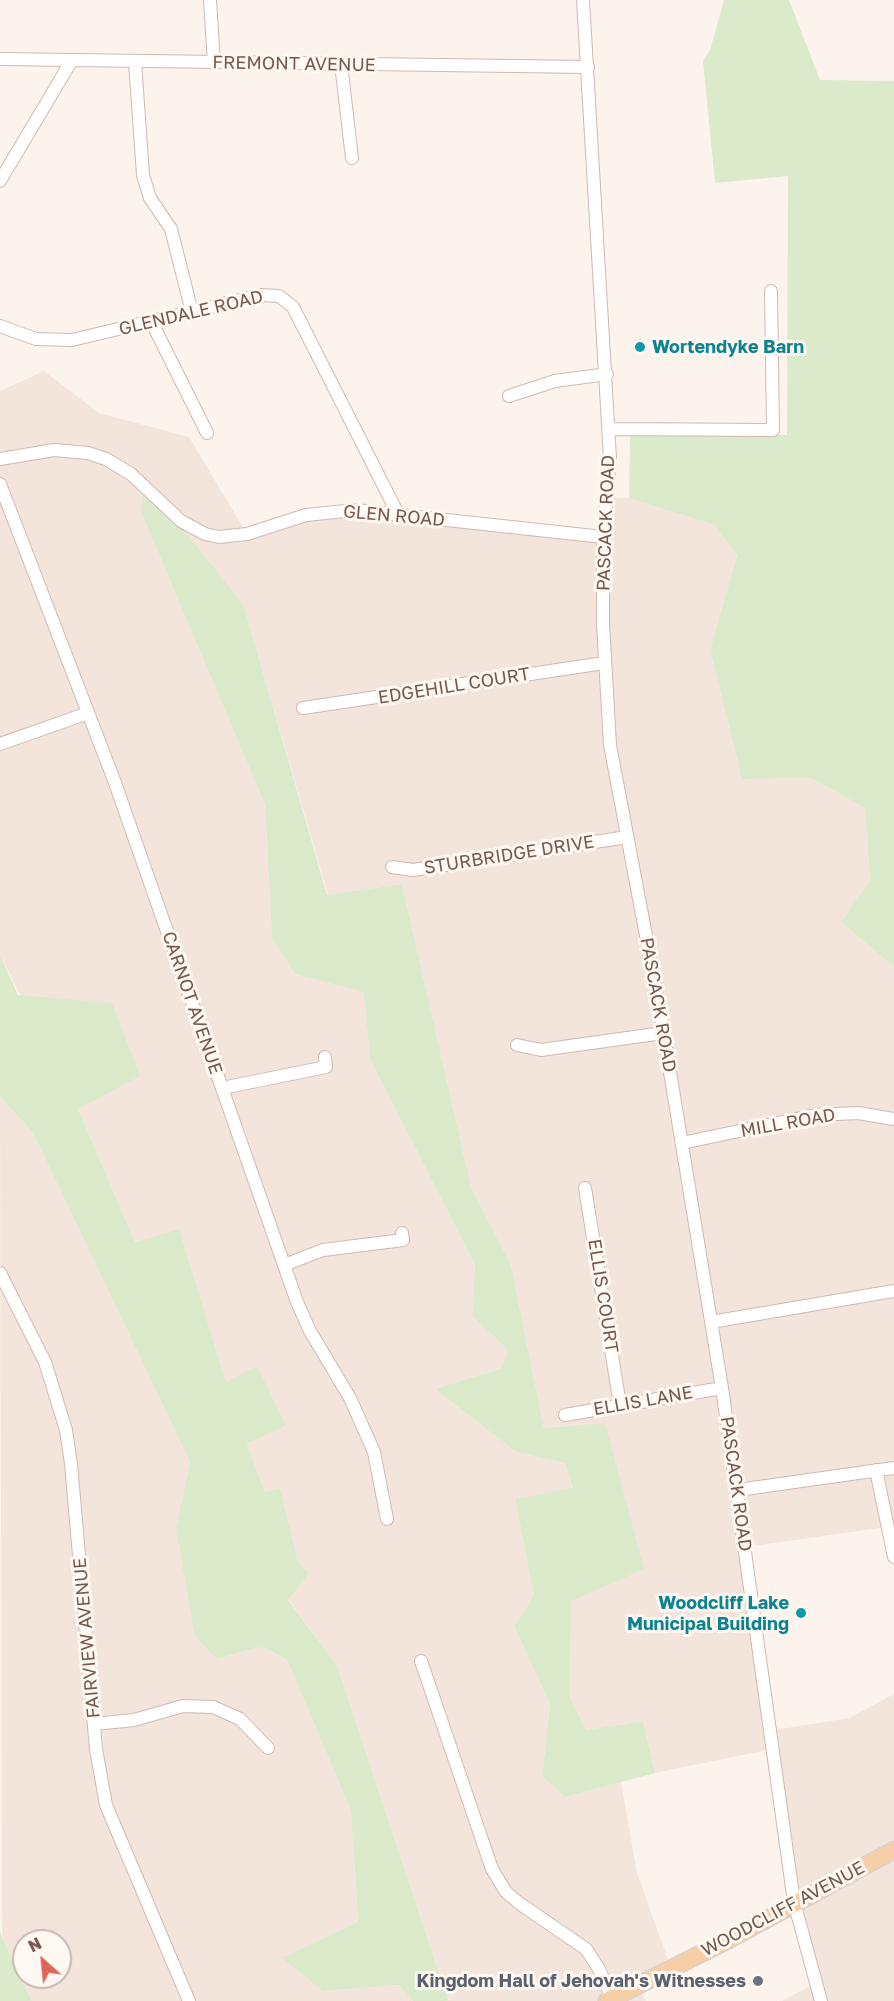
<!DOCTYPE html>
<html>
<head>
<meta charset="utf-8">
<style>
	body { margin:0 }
	#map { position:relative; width:894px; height:2001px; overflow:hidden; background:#fcf4ec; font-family:"Golos Text",sans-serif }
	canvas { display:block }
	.north { position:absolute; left:12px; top:1929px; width:60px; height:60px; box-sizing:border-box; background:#fef8f3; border:2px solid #c8b8b1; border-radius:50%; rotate:333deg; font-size:16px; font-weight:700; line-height:24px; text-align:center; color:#77584f }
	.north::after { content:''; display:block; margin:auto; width:21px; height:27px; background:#de6559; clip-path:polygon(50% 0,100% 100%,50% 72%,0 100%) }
</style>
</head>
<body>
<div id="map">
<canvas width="894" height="2001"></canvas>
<div class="north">N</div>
</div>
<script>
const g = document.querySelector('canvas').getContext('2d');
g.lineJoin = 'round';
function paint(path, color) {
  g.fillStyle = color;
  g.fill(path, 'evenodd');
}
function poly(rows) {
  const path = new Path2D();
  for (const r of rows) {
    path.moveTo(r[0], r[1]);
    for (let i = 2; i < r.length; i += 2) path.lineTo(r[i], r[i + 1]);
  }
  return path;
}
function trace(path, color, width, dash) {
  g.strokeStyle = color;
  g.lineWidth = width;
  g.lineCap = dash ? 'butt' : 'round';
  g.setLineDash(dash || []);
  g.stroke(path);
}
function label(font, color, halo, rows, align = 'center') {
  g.font = font + ' "Golos Text",sans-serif';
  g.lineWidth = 6;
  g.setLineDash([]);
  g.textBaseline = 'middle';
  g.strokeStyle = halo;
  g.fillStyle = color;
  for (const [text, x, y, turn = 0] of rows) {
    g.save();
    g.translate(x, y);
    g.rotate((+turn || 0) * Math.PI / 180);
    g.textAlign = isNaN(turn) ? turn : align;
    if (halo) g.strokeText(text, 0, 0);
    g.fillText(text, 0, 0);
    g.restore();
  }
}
paint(poly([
	[44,371,99,413,189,437,247,534,334,511,602,537,606,498,629,498,714,525,737,555,710,650,742,779,811,778,865,808,870,880,841,922,894,967,894,1557,886,1527,746,1547,769,1731,849,1718,894,1694,894,2001,782,2001,816,1983,794,1902,772,1749,655,1773,643,1721,586,1730,570,1698,571,1601,605,1423,544,1428,511,1265,471,1187,402,884,328,895,244,606,141,512,265,805,272,939,295,974,364,991,370,1059,475,1265,472,1316,508,1350,502,1368,435,1389,516,1452,565,1463,573,1489,515,1499,534,1597,514,1626,550,1704,542,1776,565,1797,621,1782,637,1873,671,1968,638,1985,646,2001,448,2001,337,1665,288,1599,309,1573,298,1562,280,1488,265,1492,247,1444,286,1426,226,1382,179,1230,135,1242,78,1109,0,955,0,391],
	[0,1096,33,1133,190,1462,176,1529,217,1659,262,1646,287,1660,351,1811,358,1922,283,1958,323,1991,399,1985,413,2001,32,2001,2,1937],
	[24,1941,60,1941,60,1977,24,1977]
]), '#f3e5db');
paint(poly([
	[724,0,789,0,820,80,894,81,894,967,841,922,870,880,865,808,811,778,742,779,710,650,737,555,714,525,629,498,630,435,787,435,788,176,715,183,703,61,710,50],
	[144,487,166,508,244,606,327,895,402,884,471,1187,511,1265,544,1428,605,1423,644,1569,571,1601,570,1698,586,1730,643,1721,655,1773,565,1797,542,1776,550,1704,514,1626,534,1596,515,1499,573,1488,565,1463,516,1452,435,1389,502,1368,508,1350,472,1316,475,1265,370,1059,364,992,295,974,272,939,265,805,141,512],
	[0,955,18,995,112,1003,140,1076,78,1109,135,1242,179,1229,226,1382,257,1366,286,1426,247,1444,265,1492,280,1488,298,1562,309,1573,288,1600,337,1665,448,2001,413,2001,399,1985,323,1991,282,1958,358,1922,351,1811,287,1660,262,1646,217,1659,195,1636,176,1529,190,1462,33,1133,0,1096],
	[0,1931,2,1937,32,2001,0,2001]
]), '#dbeaca');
const minor = poly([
	[210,0,214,63],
	[583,0,610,458,603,537,603,624,610,745,658,999,722,1388,794,1902,821,2001],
	[0,59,588,67],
	[135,62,143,175,150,198,171,229,192,312],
	[341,64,352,158],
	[0,181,72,60],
	[151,321,207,433],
	[0,326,36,339,72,340,261,295,279,296,293,307,398,514],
	[509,396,555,381,607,374],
	[608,429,773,430,771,291],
	[0,459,54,450,88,453,106,459,131,474,181,521,205,534,219,537,247,534,306,515,355,510,603,537],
	[0,484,114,780,297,1302,310,1331,350,1398,374,1452,387,1519],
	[303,708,604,663],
	[0,744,88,713],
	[392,867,413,870,627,837],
	[517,1045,541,1050,663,1033],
	[222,1088,326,1067,325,1057],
	[682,1143,815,1115,858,1113,894,1119],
	[585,1188,620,1405],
	[284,1265,323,1250,403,1240,402,1233],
	[0,1273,45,1362,66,1430,71,1464,96,1749,106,1805,189,2001],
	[711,1322,894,1291],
	[565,1415,722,1388],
	[876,1470,894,1557],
	[738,1490,894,1468],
	[421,1661,492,1869,506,1892,519,1903,586,1949,599,1969,612,1998],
	[94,1724,134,1720,183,1706,213,1707,240,1719,268,1748]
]);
const major = poly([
	[607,2001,732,1938,894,1850]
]);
trace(minor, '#cebab1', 14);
trace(major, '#d9d0ce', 19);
trace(minor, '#fff', 12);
trace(major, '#f6cfa9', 16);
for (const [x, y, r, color] of [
	[640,347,6,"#0f9aa8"],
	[801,1613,6,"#0f9aa8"],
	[758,1981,6,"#6b7280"]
]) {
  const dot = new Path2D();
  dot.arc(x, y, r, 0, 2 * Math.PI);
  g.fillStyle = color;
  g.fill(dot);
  trace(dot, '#fef8f3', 2);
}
label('18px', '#77584f', '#fef8f3', [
	["FREMONT AVENUE",294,64,1],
	["GLENDALE ROAD",191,313,-13],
	["GLEN ROAD",394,516,5],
	["PASCACK ROAD",606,523,-88],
	["EDGEHILL COURT",454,686,-9],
	["STURBRIDGE DRIVE",509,855,-9],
	["CARNOT AVENUE",192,1003,71],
	["PASCACK ROAD",658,1005,80],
	["MILL ROAD",788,1123,-10],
	["ELLIS COURT",603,1296,81],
	["ELLIS LANE",643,1401,-10],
	["PASCACK ROAD",736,1484,82],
	["FAIRVIEW AVENUE",87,1638,-95],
	["WOODCLIFF AVENUE",783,1909,-28]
]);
label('bold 18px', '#0d838f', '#fef8f3', [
	["Wortendyke Barn",652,347],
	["Woodcliff Lake",789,1603,"right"],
	["Municipal Building",789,1624,"right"]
], 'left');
label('bold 18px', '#5b616d', '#fef8f3', [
	["Kingdom Hall of Jehovah's Witnesses",746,1981]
], 'right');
</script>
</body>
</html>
